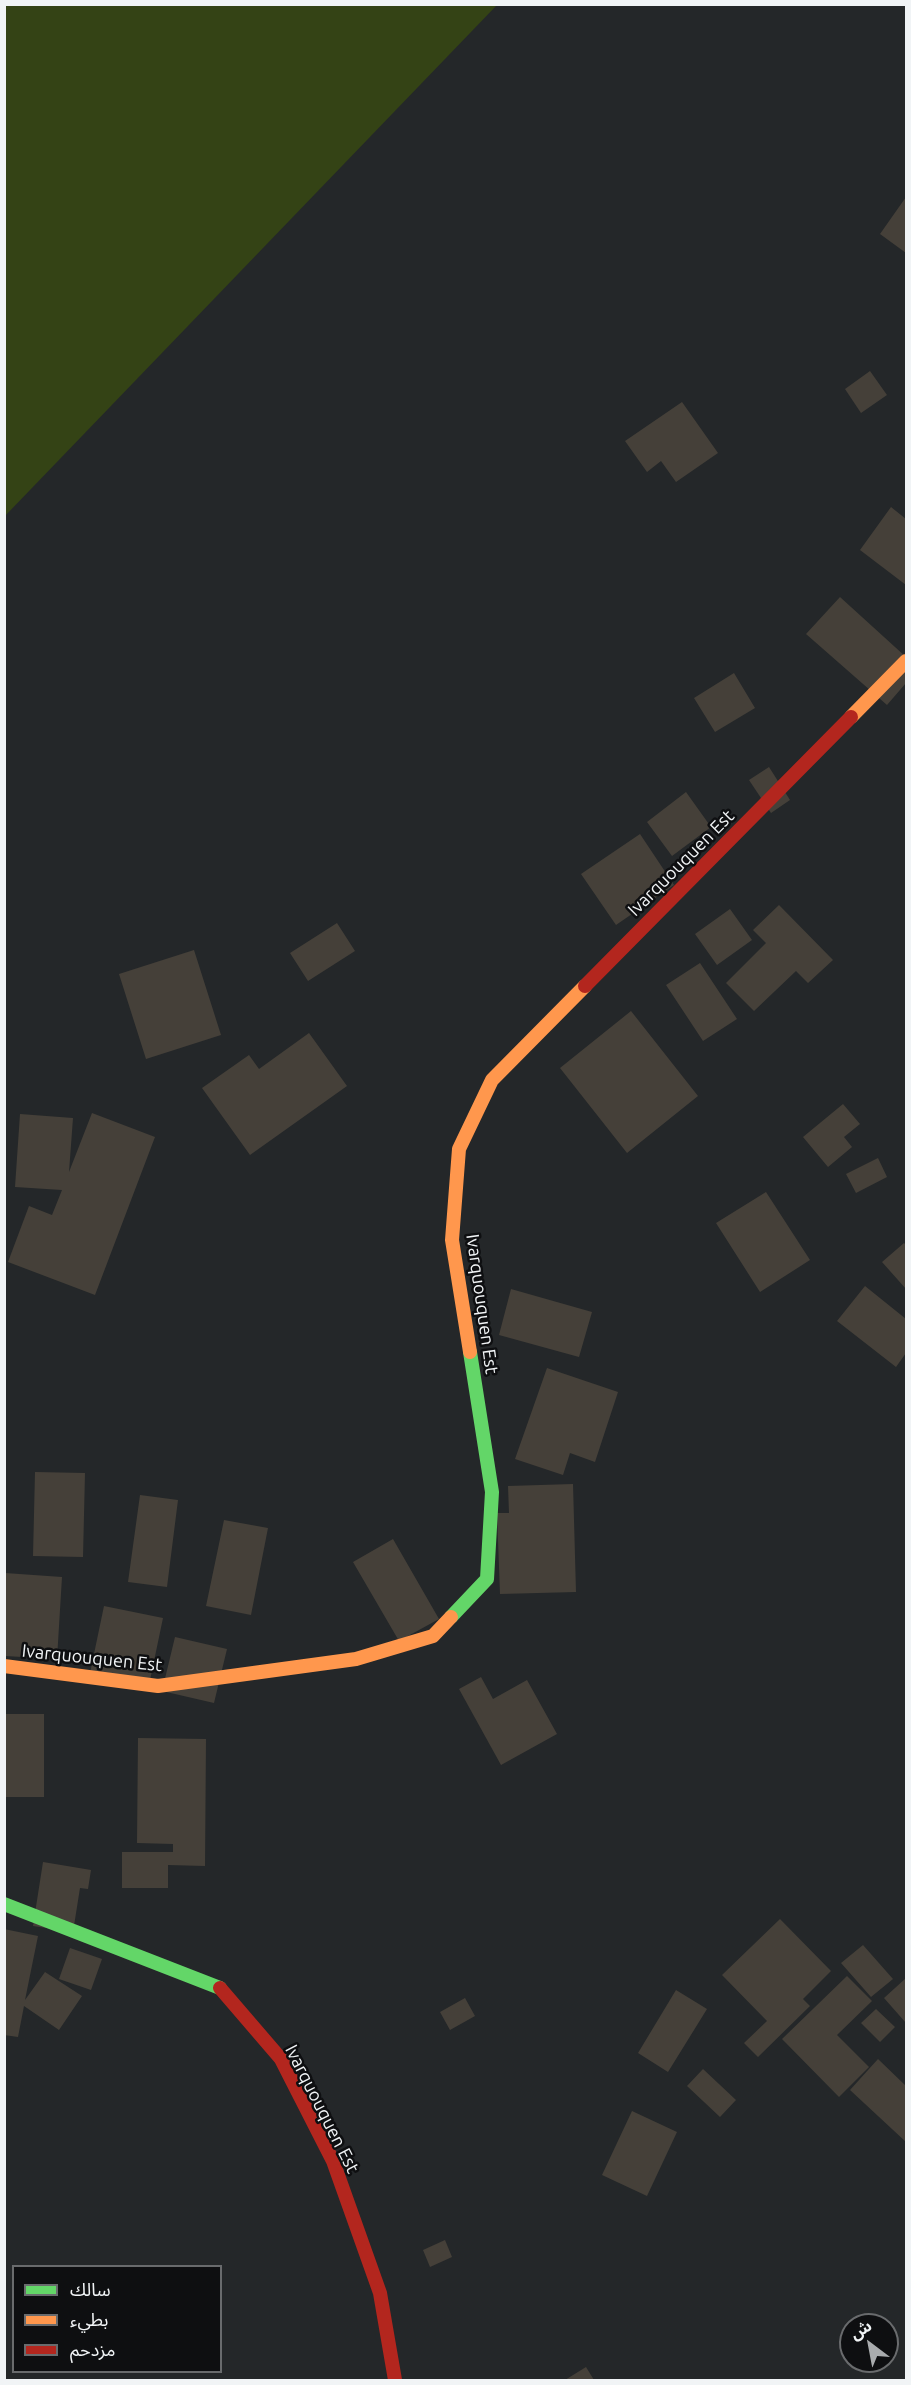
<!DOCTYPE html>
<html>
<head>
<meta charset="utf-8">
<style>
	body { margin:0 }
	#map { position:relative; width:911px; height:2385px; overflow:hidden; background:#242729; font-family:Ubuntu,"Noto Sans Arabic",sans-serif }
	canvas { display:block }
	.frame { position:absolute; inset:0; border:6px solid #f1f4f6; pointer-events:none }
	.legend { position:absolute; left:12px; top:2265px; width:210px; height:108px; box-sizing:border-box; background:#0e0f11; border:2px solid #696b6d; margin:0; padding:8px 10px; list-style:none; font-size:18px; color:#f1f4f6 }
	.legend li { display:flex; align-items:center; gap:12px; height:30px }
	.legend b { width:30px; border:2px solid #696b6d }
	.north { position:absolute; left:839px; top:2313px; width:60px; height:60px; box-sizing:border-box; background:#0e0f11; border:2px solid #696b6d; border-radius:50%; rotate:328deg; font-size:16px; font-weight:700; line-height:24px; text-align:center; color:#f1f4f6 }
	.north::after { content:''; display:block; margin:auto; width:21px; height:27px; background:#a9acae; clip-path:polygon(50% 0,100% 100%,50% 72%,0 100%) }
</style>
</head>
<body>
<div id="map">
<canvas width="911" height="2385"></canvas>
<div class="frame"></div>
<ul class="legend">
<li><b style="height:8px;background:#63d668"></b>سالك</li>
<li><b style="height:8px;background:#ff974d"></b>بطيء</li>
<li><b style="height:8px;background:#b3261e"></b>مزدحم</li>
</ul>
<div class="north">ش</div>
</div>
<script>
const g = document.querySelector('canvas').getContext('2d');
g.lineJoin = 'round';
function paint(path, color) {
  g.fillStyle = color;
  g.fill(path, 'evenodd');
}
function poly(rows) {
  const path = new Path2D();
  for (const r of rows) {
    path.moveTo(r[0], r[1]);
    for (let i = 2; i < r.length; i += 2) path.lineTo(r[i], r[i + 1]);
  }
  return path;
}
function trace(path, color, width, dash) {
  g.strokeStyle = color;
  g.lineWidth = width;
  g.lineCap = dash ? 'butt' : 'round';
  g.setLineDash(dash || []);
  g.stroke(path);
}
function label(font, color, halo, rows, align = 'center') {
  g.font = font + ' Ubuntu,sans-serif';
  g.lineWidth = 5;
  g.setLineDash([]);
  g.textBaseline = 'middle';
  g.strokeStyle = halo;
  g.fillStyle = color;
  for (const [text, x, y, turn = 0] of rows) {
    g.save();
    g.translate(x, y);
    g.rotate((+turn || 0) * Math.PI / 180);
    g.textAlign = isNaN(turn) ? turn : align;
    if (halo) g.strokeText(text, 0, 0);
    g.fillText(text, 0, 0);
    g.restore();
  }
}
paint(poly([
	[5,4,497,5,5,516,4,5]
]), '#344315');
paint(poly([
	[906,197,906,253,880,234],
	[870,371,887,395,861,413,845,389],
	[682,402,718,453,676,482,661,461,647,472,625,441],
	[891,507,906,519,906,585,860,550],
	[840,597,906,657,906,683,887,705,806,634],
	[734,673,755,708,715,732,694,698],
	[769,767,790,800,771,813,749,780],
	[686,792,711,827,672,856,647,822],
	[640,834,674,885,616,925,581,874],
	[779,905,833,960,808,983,796,971,754,1011,726,983,766,943,753,930],
	[730,909,752,940,717,965,695,934],
	[337,923,355,951,308,981,290,953],
	[194,950,221,1035,146,1059,119,974],
	[700,963,737,1019,703,1041,666,985],
	[631,1011,698,1096,627,1153,560,1068],
	[309,1033,347,1086,250,1155,202,1088,249,1055,259,1069],
	[843,1104,860,1124,844,1137,852,1147,828,1167,803,1137],
	[92,1113,155,1137,95,1295,8,1262,29,1206,52,1215,62,1190,15,1187,20,1114,73,1118,69,1172],
	[878,1158,887,1177,856,1193,846,1174],
	[766,1192,810,1260,760,1292,716,1223],
	[904,1243,906,1245,906,1289,882,1262],
	[865,1286,906,1319,906,1353,896,1367,837,1321],
	[511,1289,592,1312,579,1357,499,1335],
	[547,1368,618,1392,595,1462,570,1453,563,1475,515,1459],
	[35,1472,85,1473,83,1557,33,1556],
	[573,1484,576,1592,500,1594,497,1513,509,1513,508,1486],
	[140,1495,178,1500,167,1587,128,1582],
	[224,1520,268,1528,251,1615,206,1606],
	[393,1539,439,1619,399,1641,353,1562],
	[5,1573,62,1577,57,1659,5,1656],
	[104,1606,163,1618,149,1685,90,1673],
	[175,1637,227,1649,214,1703,162,1691],
	[481,1677,493,1699,527,1680,557,1734,501,1765,459,1689],
	[5,1714,44,1714,44,1797,5,1797],
	[138,1738,206,1739,205,1866,168,1865,168,1888,122,1888,122,1852,173,1852,173,1844,137,1843],
	[43,1862,91,1870,88,1889,80,1888,73,1932,33,1926],
	[780,1919,831,1971,803,1999,810,2006,758,2057,744,2043,767,2021,722,1975],
	[4,1929,38,1936,25,2000,45,1972,82,1996,59,2030,24,2006,18,2037,4,2035],
	[863,1945,893,1979,871,1997,841,1963],
	[70,1948,102,1959,91,1990,59,1979],
	[847,1976,872,2001,837,2035,869,2067,839,2097,782,2039],
	[906,1978,906,2023,884,1998],
	[676,1990,707,2009,668,2072,638,2053],
	[465,1998,475,2016,450,2030,440,2012],
	[876,2009,895,2027,880,2042,861,2023],
	[878,2059,906,2086,906,2142,850,2090],
	[703,2069,736,2100,720,2117,687,2086],
	[632,2111,677,2132,647,2196,602,2175],
	[445,2240,452,2257,430,2267,423,2250],
	[586,2367,594,2380,565,2380]
]), '#454039');
trace(poly([
	[451,1617,487,1579,492,1492,470,1352],
	[4,1904,220,1988]
]), '#63d668', 14);
trace(poly([
	[851,717,906,661],
	[470,1352,452,1240,459,1149,492,1080,585,986],
	[4,1666,158,1686,356,1659,433,1636,451,1617]
]), '#ff974d', 14);
trace(poly([
	[585,986,851,717],
	[220,1988,281,2059,333,2161,380,2293,395,2380]
]), '#b3261e', 14);
label('18px', '#f1f4f6', '#0e0f11', [
	["Ivarquouquen Est",681,863,-45],
	["Ivarquouquen Est",482,1304,82],
	["Ivarquouquen Est",92,1658,6],
	["Ivarquouquen Est",322,2109,63]
]);
</script>
</body>
</html>
